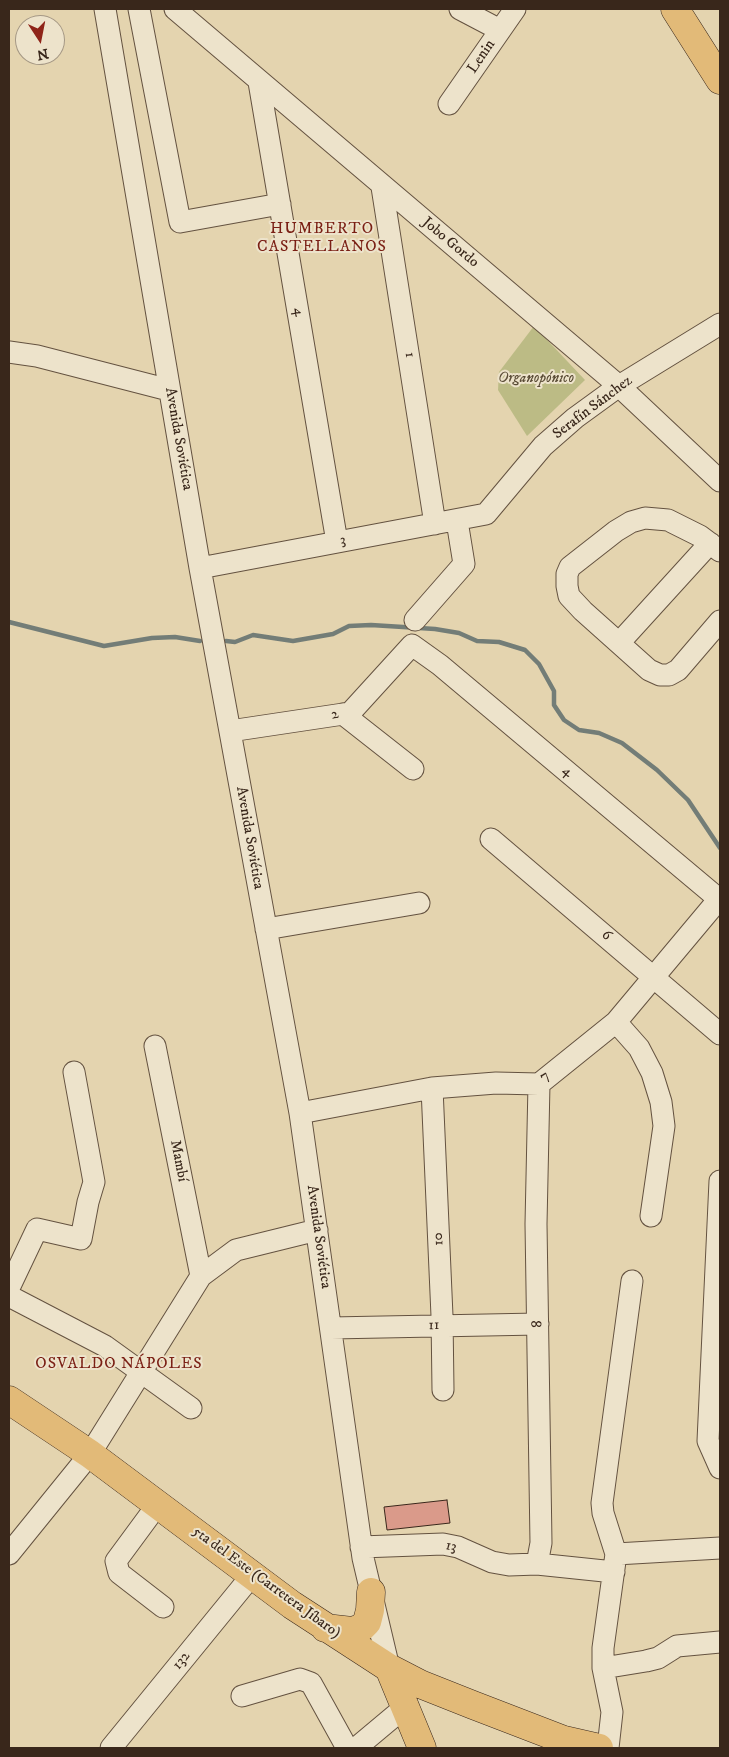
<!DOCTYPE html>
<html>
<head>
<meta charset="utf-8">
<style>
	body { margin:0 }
	#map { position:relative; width:729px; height:1757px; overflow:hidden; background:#e4d4af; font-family:"IM FELL DW Pica",serif }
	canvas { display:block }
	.frame { position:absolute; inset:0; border:10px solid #39271b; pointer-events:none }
	.north { position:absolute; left:15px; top:15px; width:50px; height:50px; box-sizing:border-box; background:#ede3cb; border:1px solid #a59885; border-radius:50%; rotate:169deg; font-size:14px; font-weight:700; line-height:20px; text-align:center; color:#39271b }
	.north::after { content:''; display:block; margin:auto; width:18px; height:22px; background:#8f2418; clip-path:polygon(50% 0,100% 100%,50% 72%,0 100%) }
</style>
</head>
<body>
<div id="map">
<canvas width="729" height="1757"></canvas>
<div class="frame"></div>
<div class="north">N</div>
</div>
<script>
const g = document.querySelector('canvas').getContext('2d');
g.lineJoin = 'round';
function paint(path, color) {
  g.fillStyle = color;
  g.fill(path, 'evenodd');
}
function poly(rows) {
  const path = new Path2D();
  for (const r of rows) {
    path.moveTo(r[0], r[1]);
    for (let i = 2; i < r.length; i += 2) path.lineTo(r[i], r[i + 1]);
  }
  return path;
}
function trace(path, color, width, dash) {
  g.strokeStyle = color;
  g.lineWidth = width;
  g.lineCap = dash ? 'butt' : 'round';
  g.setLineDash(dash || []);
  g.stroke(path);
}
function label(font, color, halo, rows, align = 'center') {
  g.font = font + ' "IM FELL DW Pica",serif';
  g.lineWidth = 4;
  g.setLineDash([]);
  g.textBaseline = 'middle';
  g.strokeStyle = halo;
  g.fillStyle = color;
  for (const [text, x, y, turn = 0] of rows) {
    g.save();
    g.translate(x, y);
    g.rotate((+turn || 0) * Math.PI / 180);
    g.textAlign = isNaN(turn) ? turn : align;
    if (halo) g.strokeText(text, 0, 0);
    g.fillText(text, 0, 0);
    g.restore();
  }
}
paint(poly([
	[534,326,585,380,527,436,498,390,499,372]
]), '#bcbb85');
trace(poly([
	[9,622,104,646,152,638,175,637,200,641],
	[226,641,235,642,253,635,293,641,333,634,349,626,371,625,435,629,459,633,477,641,499,642,525,650,539,664,554,691,554,705,564,720,579,730,599,733,622,743,657,770,688,800,720,848]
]), '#737d77', 4.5);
const building = poly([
	[447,1500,450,1523,387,1530,384,1507,447,1500]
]);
paint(building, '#da9a8a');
trace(building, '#39271b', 1);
const minor = poly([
	[105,9,200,568,300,1113,363,1558,389,1668],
	[139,9,180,222,280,204],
	[175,9,619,386,720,481],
	[460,9,500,30],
	[259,82,337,542],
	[449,104,515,9],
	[382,187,435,524],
	[9,352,37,356,169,390],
	[720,551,700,536,668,520,645,518,631,522,616,531,570,567,567,574,567,586,569,596,583,611,649,670,660,675,669,675,678,670,720,621],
	[200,568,486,514,543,446,575,418,619,386,720,324],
	[415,620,464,564,457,521],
	[619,643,710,543],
	[343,714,413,769],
	[230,731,350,713,412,645,440,665,720,900],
	[491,839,720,1034],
	[266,929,419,903],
	[616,1022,639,1048,652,1073,661,1102,664,1126,651,1216],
	[155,1046,201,1276],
	[432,1088,442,1316,443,1390],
	[300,1113,432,1088,496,1083,539,1084,616,1022,719,899],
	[720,1181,708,1441,720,1468],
	[9,1288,37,1229,81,1239,88,1202,94,1182,74,1072],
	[9,1296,105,1346,191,1408],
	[331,1328,538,1324],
	[158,1504,116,1561,119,1573,163,1607],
	[361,1547,443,1544,458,1547,492,1562,509,1565,537,1564,614,1572],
	[9,1554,90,1454,201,1276,236,1250,317,1230],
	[616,1554,720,1548],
	[537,1564,541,1543,536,1224,539,1084],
	[603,1668,646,1661,658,1658,677,1646,720,1642],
	[242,1696,300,1679,311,1683,347,1748],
	[111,1748,253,1574],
	[356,1748,405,1707],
	[608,1748,612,1712,603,1668,603,1648,616,1554,603,1513,602,1503,632,1281]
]);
const major = poly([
	[675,9,720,80],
	[9,1400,90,1454,292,1605,389,1668,420,1684,473,1705,564,1740,599,1748],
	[325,1628,352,1631,361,1628,367,1622,370,1610,371,1592],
	[389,1668,422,1748]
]);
trace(minor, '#645240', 23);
trace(major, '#39271b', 29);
trace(minor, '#ede3cb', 21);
trace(major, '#e2ba78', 28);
label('15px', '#39271b', '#ede3cb', [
	["Lenin",482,57,-56],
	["Jobo Gordo",450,243,40],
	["4",298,312,80],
	["1",409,355,81],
	["Serafín Sánchez",593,408,-37],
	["Avenida Soviética",178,439,80],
	["3",343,541,-10],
	["2",335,715,-9],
	["4",567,772,40],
	["Avenida Soviética",249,838,80],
	["6",606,936,40],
	["7",545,1077,-34],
	["Mambí",178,1161,79],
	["Avenida Soviética",318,1237,82],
	["10",439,1239,-93],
	["8",538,1324,-91],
	["11",434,1326,-1],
	["13",451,1547,12],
	["5ta del Este (Carretera Jíbaro)",266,1583,36],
	["132",182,1661,-51]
]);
label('italic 15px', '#5a4c36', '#ede3cb', [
	["Organopónico",536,379]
]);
g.letterSpacing = '1px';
label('16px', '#7a1f14', '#ede3cb', [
	["HUMBERTO",322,230],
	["CASTELLANOS",322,248],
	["OSVALDO NÁPOLES",119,1365]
]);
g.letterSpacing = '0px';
</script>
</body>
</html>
